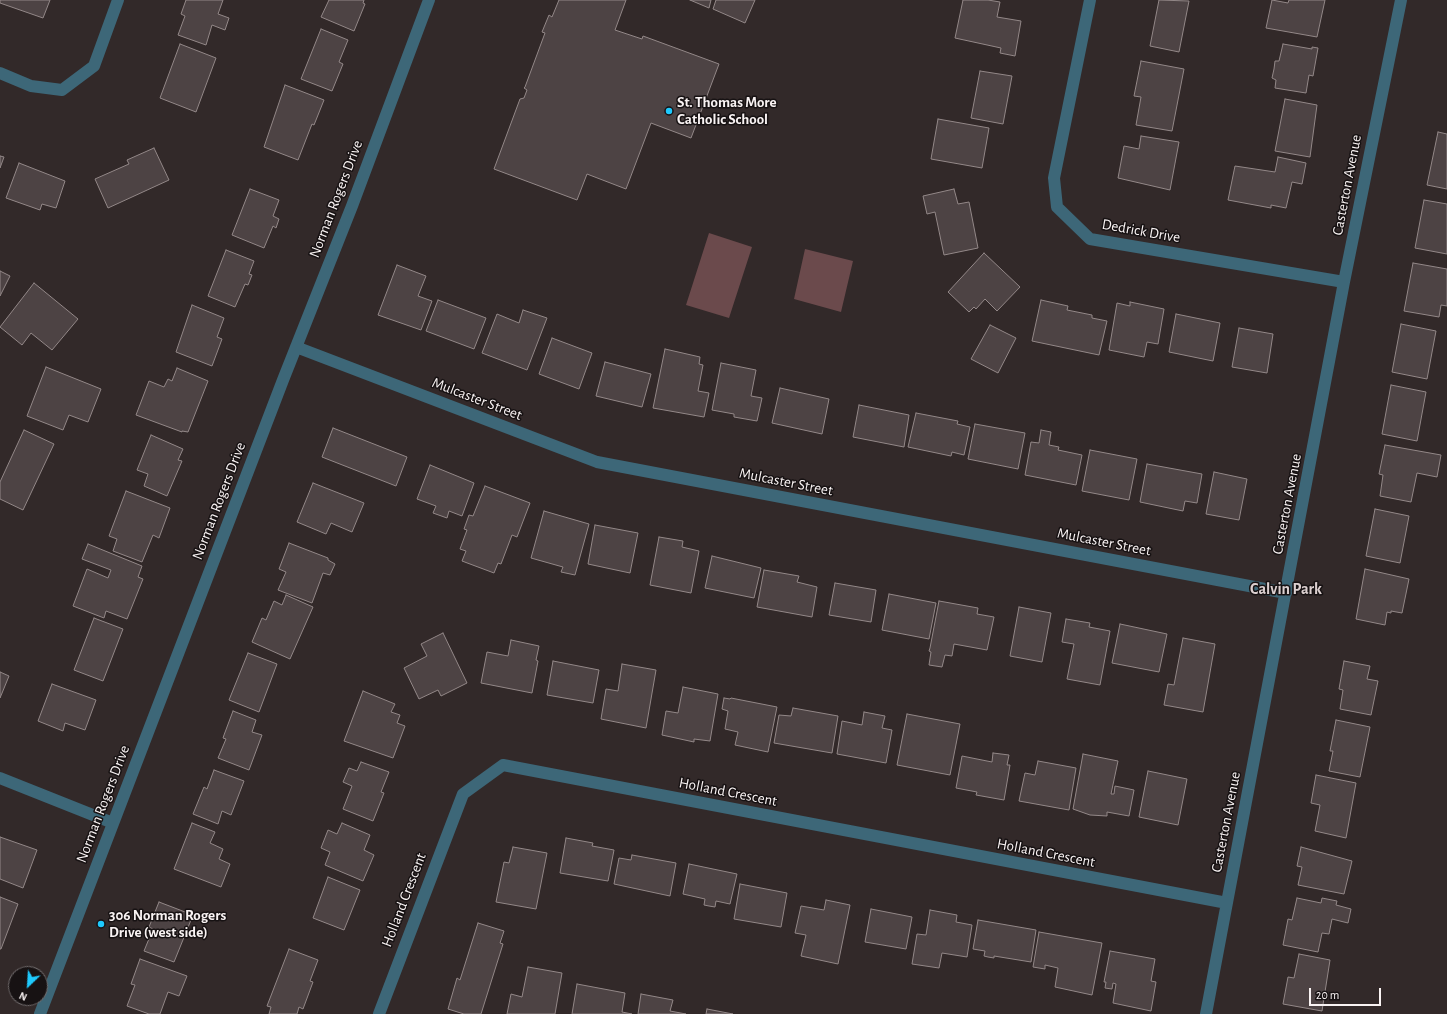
<!DOCTYPE html>
<html>
<head>
<meta charset="utf-8">
<style>
	body { margin:0 }
	#map { position:relative; width:1447px; height:1014px; overflow:hidden; background:#322929; font-family:"Alegreya Sans",sans-serif }
	canvas { display:block }
	.north { position:absolute; left:8px; top:966px; width:40px; height:40px; box-sizing:border-box; background:#171213; border:1px solid #716c6d; border-radius:50%; rotate:205deg; font-size:11px; font-weight:700; line-height:16px; text-align:center; color:#f9f3f3 }
	.north::after { content:''; display:block; margin:auto; width:14px; height:18px; background:#1ec9fd; clip-path:polygon(50% 0,100% 100%,50% 72%,0 100%) }
	.scale { position:absolute; left:1309px; top:988px; width:72px; height:18px; box-sizing:border-box; border:2px solid #f9f3f3; border-top:0; padding-left:5px; font-size:12px; line-height:14px; white-space:nowrap; color:#f9f3f3; -webkit-text-stroke:3px #171213; paint-order:stroke }
</style>
</head>
<body>
<div id="map">
<canvas width="1447" height="1014"></canvas>
<div class="north">N</div>
<div class="scale">20 m</div>
</div>
<script>
const g = document.querySelector('canvas').getContext('2d');
g.lineJoin = 'round';
function paint(path, color) {
  g.fillStyle = color;
  g.fill(path, 'evenodd');
}
function poly(rows) {
  const path = new Path2D();
  for (const r of rows) {
    path.moveTo(r[0], r[1]);
    for (let i = 2; i < r.length; i += 2) path.lineTo(r[i], r[i + 1]);
  }
  return path;
}
function trace(path, color, width, dash) {
  g.strokeStyle = color;
  g.lineWidth = width;
  g.lineCap = dash ? 'butt' : 'round';
  g.setLineDash(dash || []);
  g.stroke(path);
}
function label(font, color, halo, rows, align = 'center') {
  g.font = font + ' "Alegreya Sans",sans-serif';
  g.lineWidth = 3;
  g.setLineDash([]);
  g.textBaseline = 'middle';
  g.strokeStyle = halo;
  g.fillStyle = color;
  for (const [text, x, y, turn = 0] of rows) {
    g.save();
    g.translate(x, y);
    g.rotate((+turn || 0) * Math.PI / 180);
    g.textAlign = isNaN(turn) ? turn : align;
    if (halo) g.strokeText(text, 0, 0);
    g.fillText(text, 0, 0);
    g.restore();
  }
}
paint(poly([
	[709,233,752,247,729,318,686,305],
	[805,249,853,261,841,312,794,299]
]), '#6b4a4c');
const building = poly([
	[0,0,50,0,43,18,0,3,0,0],
	[186,0,223,0,218,14,229,18,225,30,212,25,206,45,178,35,185,16,181,14,186,0],
	[329,0,364,0,363,3,365,4,354,31,321,17,329,0],
	[559,0,626,0,615,30,642,39,643,36,719,64,691,138,651,123,626,189,587,174,577,200,494,169,520,99,524,98,527,90,524,88,525,87,545,33,542,32,549,15,552,17,559,0],
	[690,0,711,0,709,8,690,0],
	[716,0,755,0,745,23,713,9,716,0],
	[963,0,988,0,1000,2,997,17,1021,21,1015,56,1000,53,1001,48,955,38,963,0],
	[1159,0,1189,1,1179,52,1150,46,1159,0],
	[1272,0,1288,3,1289,0,1325,0,1317,37,1266,28,1272,0],
	[321,29,348,40,339,62,343,64,332,91,301,79,321,29],
	[180,44,216,58,196,112,160,98,180,44],
	[1283,44,1312,49,1312,47,1318,48,1313,76,1309,75,1306,93,1275,88,1276,80,1272,78,1274,69,1275,61,1279,61,1283,44],
	[1141,61,1184,69,1172,131,1136,125,1141,97,1134,96,1141,61],
	[980,71,1012,76,1003,124,971,118,980,71],
	[285,85,324,100,314,125,312,124,298,160,264,147,285,85],
	[1285,99,1317,105,1310,157,1275,151,1285,99],
	[938,119,989,128,982,168,931,159,938,119],
	[1438,132,1447,134,1447,189,1427,185,1438,132],
	[1141,136,1179,142,1170,190,1118,178,1124,146,1139,149,1141,136],
	[154,148,169,180,108,208,95,179,129,164,127,160,154,148],
	[0,156,4,157,0,168,0,156],
	[1278,157,1306,163,1302,184,1292,182,1286,208,1271,205,1271,208,1228,200,1235,166,1275,172,1278,157],
	[19,163,65,181,56,208,42,204,40,210,6,198,19,163],
	[250,189,279,200,273,216,279,219,276,228,273,226,264,248,232,235,250,189],
	[954,189,958,204,969,202,978,248,944,255,935,212,927,214,923,196,954,189],
	[1424,200,1447,204,1447,254,1415,248,1424,200],
	[226,250,254,261,249,274,252,275,248,285,245,284,235,307,208,296,226,250],
	[984,253,1020,287,997,311,985,299,976,309,974,307,969,312,948,292,984,253],
	[1413,263,1447,269,1447,306,1441,305,1439,317,1404,311,1413,263],
	[397,265,426,276,418,296,432,301,421,330,378,315,397,265],
	[0,271,10,276,0,296,0,271],
	[34,283,78,319,52,350,31,333,22,345,0,327,34,283],
	[438,300,486,318,474,349,426,331,438,300],
	[1041,300,1068,306,1067,310,1092,315,1092,318,1107,321,1099,355,1032,341,1041,300],
	[1130,302,1164,309,1158,344,1147,342,1144,357,1109,350,1117,303,1130,306,1130,302],
	[192,305,224,318,217,337,222,339,212,366,176,352,192,305],
	[523,310,547,318,527,370,482,353,497,314,519,323,523,310],
	[1176,314,1220,323,1213,361,1169,352,1176,314],
	[1401,324,1436,331,1427,379,1392,372,1401,324],
	[990,325,1016,338,998,373,971,359,990,325],
	[1239,328,1273,334,1267,373,1232,367,1239,328],
	[552,338,592,353,579,389,539,374,552,338],
	[665,349,700,357,699,364,703,365,698,391,709,393,704,417,653,408,665,349],
	[605,362,651,374,642,407,596,396,605,362],
	[721,363,756,370,751,396,762,398,757,421,734,417,734,414,712,410,721,363],
	[46,367,101,389,88,422,69,415,63,430,27,416,46,367],
	[177,368,208,381,188,432,182,431,182,432,136,415,149,381,164,387,168,379,172,381,177,368],
	[1391,385,1426,392,1417,441,1382,434,1391,385],
	[780,388,829,399,822,434,772,423,780,388],
	[859,405,909,415,904,447,853,437,859,405],
	[916,413,958,421,957,424,970,427,964,455,952,452,951,456,908,447,916,413],
	[975,424,1025,433,1018,469,968,459,975,424],
	[333,428,407,457,396,486,322,457,333,428],
	[24,430,54,444,23,510,0,499,0,482,24,430],
	[1041,430,1051,432,1049,445,1059,447,1058,450,1082,455,1076,485,1025,475,1031,442,1039,443,1041,430],
	[151,435,183,449,178,460,182,461,167,496,144,486,148,474,137,470,151,435],
	[1385,445,1441,455,1437,477,1417,473,1411,502,1380,496,1383,475,1379,474,1385,445],
	[1090,450,1137,459,1129,500,1082,491,1090,450],
	[1147,464,1202,474,1197,503,1185,501,1183,511,1140,502,1147,464],
	[430,465,474,483,462,516,449,511,447,518,433,513,436,506,417,499,430,465],
	[1214,472,1247,479,1239,520,1206,514,1214,472],
	[313,483,364,503,352,532,331,523,326,534,297,522,313,483],
	[485,486,530,503,517,537,512,535,501,564,498,563,494,573,462,561,466,551,460,549,467,530,464,529,469,515,473,516,485,486],
	[126,491,170,508,159,538,153,535,142,562,113,551,117,539,109,536,126,491],
	[1375,509,1409,516,1400,563,1366,556,1375,509],
	[544,511,589,524,575,575,561,572,563,567,531,558,544,511],
	[595,525,638,533,630,573,588,564,595,525],
	[659,537,683,541,682,547,699,551,691,593,650,585,659,537],
	[289,543,328,558,328,560,335,564,330,575,323,573,312,603,278,590,286,572,279,569,289,543],
	[88,544,142,566,138,577,143,579,127,619,106,611,104,618,73,606,87,569,108,578,111,570,82,559,88,544],
	[712,556,761,568,754,598,705,588,712,556],
	[1365,569,1409,579,1402,613,1391,611,1391,613,1387,612,1385,625,1356,619,1365,569],
	[764,570,799,576,797,582,817,587,812,617,757,607,764,570],
	[835,583,876,590,871,622,829,615,835,583],
	[889,594,936,603,929,639,882,630,889,594],
	[286,595,313,607,290,659,252,642,262,618,266,620,274,601,282,605,286,595],
	[939,601,978,608,977,614,994,617,987,650,954,644,952,656,945,655,942,667,929,665,931,652,929,651,930,648,939,601],
	[1019,607,1051,613,1042,662,1010,656,1019,607],
	[94,618,123,629,103,681,74,670,94,618],
	[1066,619,1090,623,1089,627,1110,631,1100,685,1067,679,1074,644,1062,642,1066,619],
	[1120,624,1167,634,1159,672,1112,663,1120,624],
	[443,633,467,683,441,696,438,690,419,699,404,668,427,656,421,644,443,633],
	[1183,638,1215,644,1203,712,1164,705,1168,684,1174,685,1183,638],
	[511,640,539,646,536,660,538,661,532,693,481,683,487,652,508,656,511,640],
	[248,653,277,664,259,712,229,700,248,653],
	[553,661,599,670,593,703,547,695,553,661],
	[1344,661,1370,666,1367,679,1378,681,1371,715,1340,709,1343,690,1339,689,1344,661],
	[622,664,656,670,646,728,601,719,606,689,618,691,622,664],
	[0,672,9,676,0,698,0,672],
	[52,684,96,700,85,730,65,723,63,731,38,721,52,684],
	[683,687,718,694,710,741,694,739,694,742,662,735,666,711,678,713,683,687],
	[363,691,395,704,391,712,400,715,397,723,405,726,393,758,344,741,363,691],
	[724,698,730,699,731,698,777,707,768,752,735,745,738,732,725,729,728,711,722,709,724,698],
	[793,708,838,716,832,753,774,743,779,715,791,716,793,708],
	[233,711,256,720,252,732,262,735,249,770,218,758,226,739,223,738,224,735,233,711],
	[864,712,885,716,882,728,892,730,886,763,837,754,842,721,862,725,864,712],
	[907,714,960,724,950,775,897,765,907,714],
	[1336,720,1370,727,1360,777,1329,771,1333,751,1330,751,1336,720],
	[993,753,1009,755,1007,765,1010,765,1004,800,976,795,977,792,956,788,962,756,992,762,993,753],
	[1083,754,1118,761,1111,794,1114,794,1115,786,1134,790,1129,816,1107,812,1107,816,1090,815,1073,809,1083,754],
	[1038,761,1076,768,1069,810,1019,801,1025,773,1035,775,1038,761],
	[361,762,389,772,381,792,384,793,373,821,343,809,352,786,343,782,349,768,357,771,361,762],
	[214,770,244,781,231,815,222,811,218,824,193,814,204,787,207,789,214,770],
	[1148,771,1187,779,1178,825,1139,817,1148,771],
	[1316,775,1356,783,1346,838,1315,831,1320,805,1311,803,1316,775],
	[192,823,215,832,210,843,223,849,219,859,230,864,221,887,174,869,192,823],
	[342,823,370,835,364,850,374,855,363,881,325,865,330,852,321,848,328,830,337,834,342,823],
	[0,837,37,850,23,888,0,879,0,837],
	[566,838,593,843,592,846,614,850,608,881,560,873,566,838],
	[513,847,547,853,536,909,496,902,504,862,509,863,513,847],
	[1301,847,1352,861,1344,894,1298,885,1302,867,1297,866,1301,847],
	[632,855,676,863,670,896,614,884,619,858,631,860,632,855],
	[689,864,737,874,730,904,716,901,715,907,709,906,704,905,705,899,683,894,689,864],
	[328,877,360,890,344,930,313,918,328,877],
	[740,884,787,893,781,927,734,919,740,884],
	[0,897,18,904,1,949,0,949,0,897],
	[1297,898,1321,903,1322,898,1337,901,1336,905,1351,909,1348,923,1332,919,1329,934,1322,933,1318,952,1283,945,1288,919,1292,920,1297,898],
	[826,900,850,905,838,964,801,956,806,935,795,933,801,906,824,910,826,900],
	[159,902,193,915,174,962,144,951,153,929,149,927,159,902],
	[871,909,912,917,906,949,865,942,871,909],
	[930,910,957,915,956,922,972,925,967,957,942,953,939,968,912,964,917,934,926,935,930,910],
	[978,920,1036,930,1031,962,994,956,994,958,988,957,984,956,985,951,973,949,978,920],
	[478,923,504,931,500,943,503,944,481,1014,464,1014,448,1009,457,978,460,980,478,923],
	[1039,932,1102,943,1092,995,1055,987,1058,968,1045,965,1045,969,1033,967,1039,932],
	[289,949,318,960,310,981,313,982,303,1009,299,1007,297,1014,269,1014,271,1007,267,1006,289,949],
	[1110,951,1155,959,1151,981,1156,982,1151,1011,1113,1003,1116,984,1113,983,1112,989,1105,988,1106,982,1104,982,1110,951],
	[1299,954,1330,960,1322,1011,1283,1004,1288,977,1294,978,1299,954],
	[140,959,187,976,179,996,168,992,160,1014,149,1014,127,1006,135,985,131,984,140,959],
	[528,967,562,973,555,1014,507,1014,511,994,522,997,528,967],
	[577,984,625,993,622,1012,632,1014,572,1014,577,984],
	[641,994,673,1000,670,1011,686,1014,638,1014,641,994],
	[707,1009,733,1014,706,1014,707,1009]
]);
paint(building, '#4d4344');
trace(building, '#938888', 1);
trace(poly([
	[1090,0,1054,178,1057,207,1090,239,1344,282],
	[0,73,31,86,62,90,94,66,118,0],
	[296,347,597,462,1286,593],
	[0,778,113,823],
	[40,1014,283,380,352,206,429,0],
	[379,1014,463,794,503,765,1227,903],
	[1206,1014,1344,282,1401,0]
]), '#3d6778', 12);
for (const [x, y, r, color] of [
	[669,111,4,"#1ec9fd"],
	[101,924,4,"#1ec9fd"]
]) {
  const dot = new Path2D();
  dot.arc(x, y, r, 0, 2 * Math.PI);
  g.fillStyle = color;
  g.fill(dot);
  trace(dot, '#171213', 1.5);
}
label('bold 15px', '#f9f3f3', '#171213', [
	["St. Thomas More",677,102],
	["Catholic School",677,119],
	["306 Norman Rogers",109,915],
	["Drive (west side)",109,932]
], 'left');
label('15px', '#f9f3f3', '#171213', [
	["Casterton Avenue",1347,185,-79],
	["Norman Rogers Drive",336,199,-69],
	["Dedrick Drive",1141,231,10],
	["Mulcaster Street",477,399,21],
	["Mulcaster Street",786,482,11],
	["Norman Rogers Drive",219,501,-69],
	["Casterton Avenue",1287,504,-79],
	["Mulcaster Street",1104,542,11],
	["Holland Crescent",728,792,11],
	["Norman Rogers Drive",103,804,-69],
	["Casterton Avenue",1226,822,-79],
	["Holland Crescent",1046,853,11],
	["Holland Crescent",404,900,-69]
]);
label('bold 16px', '#dcd0d0', '#171213', [
	["Calvin Park",1286,589]
]);
</script>
</body>
</html>
